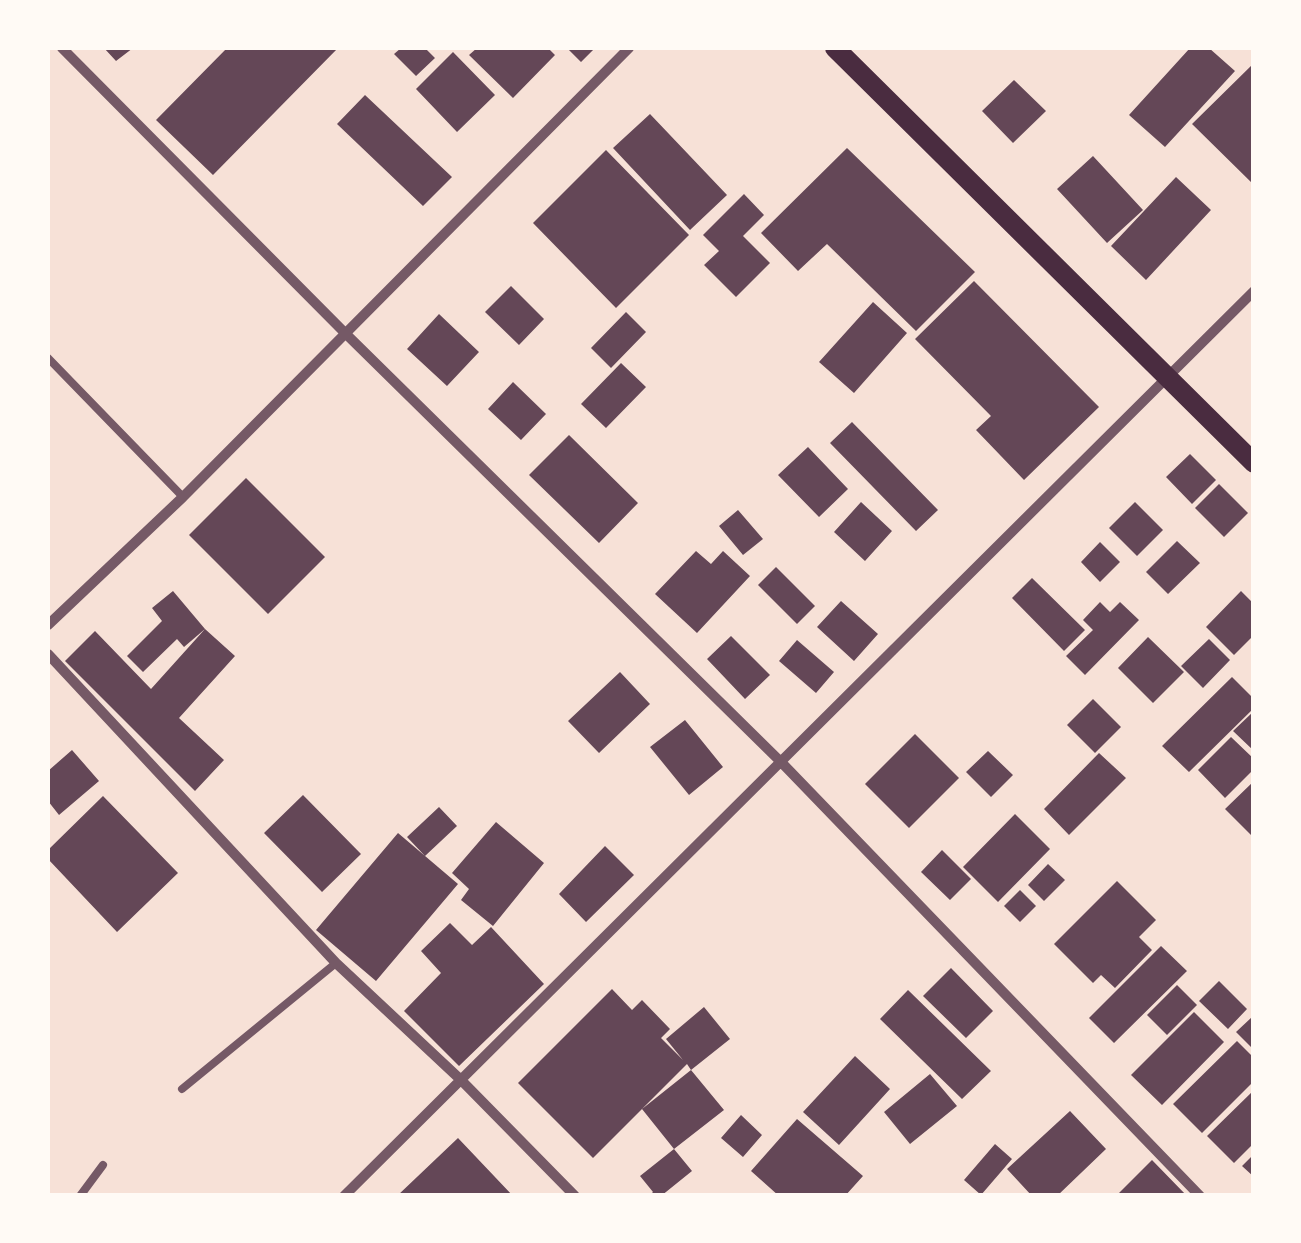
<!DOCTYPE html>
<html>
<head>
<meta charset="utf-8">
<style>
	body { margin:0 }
	#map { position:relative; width:1301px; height:1243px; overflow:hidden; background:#f7e1d7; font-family:Signika,sans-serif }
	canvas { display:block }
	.frame { position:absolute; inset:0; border:50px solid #fffaf5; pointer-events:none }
</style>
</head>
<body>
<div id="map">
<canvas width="1301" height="1243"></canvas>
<div class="frame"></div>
</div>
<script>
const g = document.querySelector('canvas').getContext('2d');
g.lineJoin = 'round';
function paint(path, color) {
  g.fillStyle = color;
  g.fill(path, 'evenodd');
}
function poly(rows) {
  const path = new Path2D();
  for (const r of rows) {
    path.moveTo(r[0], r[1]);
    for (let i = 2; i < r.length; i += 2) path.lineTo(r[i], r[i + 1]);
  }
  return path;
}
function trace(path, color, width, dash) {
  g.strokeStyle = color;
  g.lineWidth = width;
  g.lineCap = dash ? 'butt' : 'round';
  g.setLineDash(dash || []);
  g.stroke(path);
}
paint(poly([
	[104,48,133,48,116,61],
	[227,48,338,48,213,175,156,120],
	[401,48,425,48,435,58,416,76,394,54],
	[477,48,548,48,555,55,513,98,469,55],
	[567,48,595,48,581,62],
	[1190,48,1209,48,1235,71,1165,147,1129,115],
	[453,52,495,95,457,132,416,89],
	[1254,63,1254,185,1192,124],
	[1014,80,1046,111,1013,143,982,111],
	[365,95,452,177,423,206,337,124],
	[650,114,727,195,690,230,613,148],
	[847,148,975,272,916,331,827,244,798,271,761,233],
	[606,150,689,235,616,308,533,223],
	[1093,156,1143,210,1107,243,1057,189],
	[1176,177,1211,210,1146,280,1111,246],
	[744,194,764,215,743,236,770,263,736,297,704,265,719,251,703,235],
	[974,281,1099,407,1024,480,976,430,991,416,915,339],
	[511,286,544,319,519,345,485,312],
	[873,302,907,333,854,393,819,362],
	[626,312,646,332,611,368,591,348],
	[439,314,479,352,447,386,407,349],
	[621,363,646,387,606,428,581,404],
	[513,382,546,414,521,440,488,409],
	[852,422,938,510,916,531,830,443],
	[569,435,638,503,599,543,529,475],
	[808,447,848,489,819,517,778,475],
	[1190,454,1216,480,1192,504,1166,477],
	[246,478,325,557,268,614,189,535],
	[1219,484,1248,513,1224,537,1195,508],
	[861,502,892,531,865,561,834,532],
	[1135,502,1163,530,1137,556,1109,528],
	[738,510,763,539,743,555,719,526],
	[1177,541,1200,563,1168,594,1146,572],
	[1100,542,1120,562,1100,582,1081,562],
	[696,551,711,564,723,551,750,576,697,633,655,594],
	[776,567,815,606,797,624,758,585],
	[1032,578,1085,630,1064,651,1012,598],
	[173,591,205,629,184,647,177,639,143,672,127,656,162,621,152,608],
	[1241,591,1254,604,1254,635,1234,655,1206,627],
	[841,601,878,634,854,661,817,627],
	[1100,602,1110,612,1120,602,1139,620,1085,675,1066,656,1093,630,1083,620],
	[205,629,235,656,179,718,224,760,195,791,65,661,95,631,151,689],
	[731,636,770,675,745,699,707,659],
	[1148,637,1184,672,1153,703,1118,668],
	[1209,639,1230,660,1203,688,1181,666],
	[797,640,834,672,816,693,779,661],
	[620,672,650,704,599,753,568,721],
	[1232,677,1254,699,1254,708,1189,772,1162,746],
	[1093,699,1121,727,1095,753,1067,725],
	[1254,711,1254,751,1233,731],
	[685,720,723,767,689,795,650,747],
	[915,734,959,778,909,828,865,784],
	[1231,737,1254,759,1254,769,1225,798,1198,770],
	[72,750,99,781,59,815,48,801,48,771],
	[988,751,1013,775,991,797,966,772],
	[1099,753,1126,778,1069,835,1044,809],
	[1254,781,1254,838,1225,809],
	[303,795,361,854,322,892,264,833],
	[103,796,178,873,117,932,48,859,48,850],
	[439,807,457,826,425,856,407,837],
	[1015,814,1050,849,998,902,963,867],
	[496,822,544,863,493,926,461,900,469,889,452,873],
	[398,833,458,884,376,981,316,930],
	[605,846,634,875,586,922,559,894],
	[942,850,971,879,950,900,921,872],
	[1048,864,1065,880,1044,901,1028,885],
	[1117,881,1156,920,1139,937,1152,950,1115,988,1101,975,1093,983,1054,944],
	[1020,890,1036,906,1020,922,1004,906],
	[450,923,472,945,491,927,544,984,459,1066,404,1011,441,973,421,951],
	[1161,946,1187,971,1114,1043,1089,1018],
	[951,968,993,1011,966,1038,923,996],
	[1219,981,1247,1009,1228,1029,1199,1001],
	[1177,985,1197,1005,1167,1035,1147,1015],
	[612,989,632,1010,642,1000,670,1029,661,1038,683,1060,666,1039,704,1007,730,1039,691,1070,687,1064,593,1158,518,1083],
	[908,990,991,1071,962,1099,880,1019],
	[1194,1012,1224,1042,1162,1105,1131,1075],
	[1252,1017,1254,1019,1254,1050,1236,1032],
	[1237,1041,1254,1058,1254,1081,1202,1133,1173,1104],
	[855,1056,890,1089,839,1145,803,1112],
	[691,1070,724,1110,674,1149,692,1171,661,1196,649,1196,653,1192,640,1176,674,1149,642,1109],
	[930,1074,957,1106,910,1144,884,1112],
	[1254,1090,1254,1143,1234,1163,1207,1136],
	[1070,1111,1106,1149,1057,1196,1032,1196,1007,1169],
	[741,1115,762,1135,743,1157,721,1138],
	[797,1119,863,1176,845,1196,779,1196,751,1171],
	[458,1138,513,1196,397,1196],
	[995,1144,1012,1159,981,1195,964,1180],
	[1254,1154,1254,1177,1242,1166],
	[1152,1160,1187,1196,1116,1196]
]), '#644757');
trace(poly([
	[48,358,183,497],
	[182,1089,336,963],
	[80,1196,103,1165]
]), '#755966', 8);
trace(poly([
	[62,48,345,333,782,763,1200,1196],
	[48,625,183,497,629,48],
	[48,654,336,963,461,1080,575,1196],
	[344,1196,1254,291]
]), '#755966', 10);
trace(poly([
	[835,48,1254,463]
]), '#4a2c40', 20);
</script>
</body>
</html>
